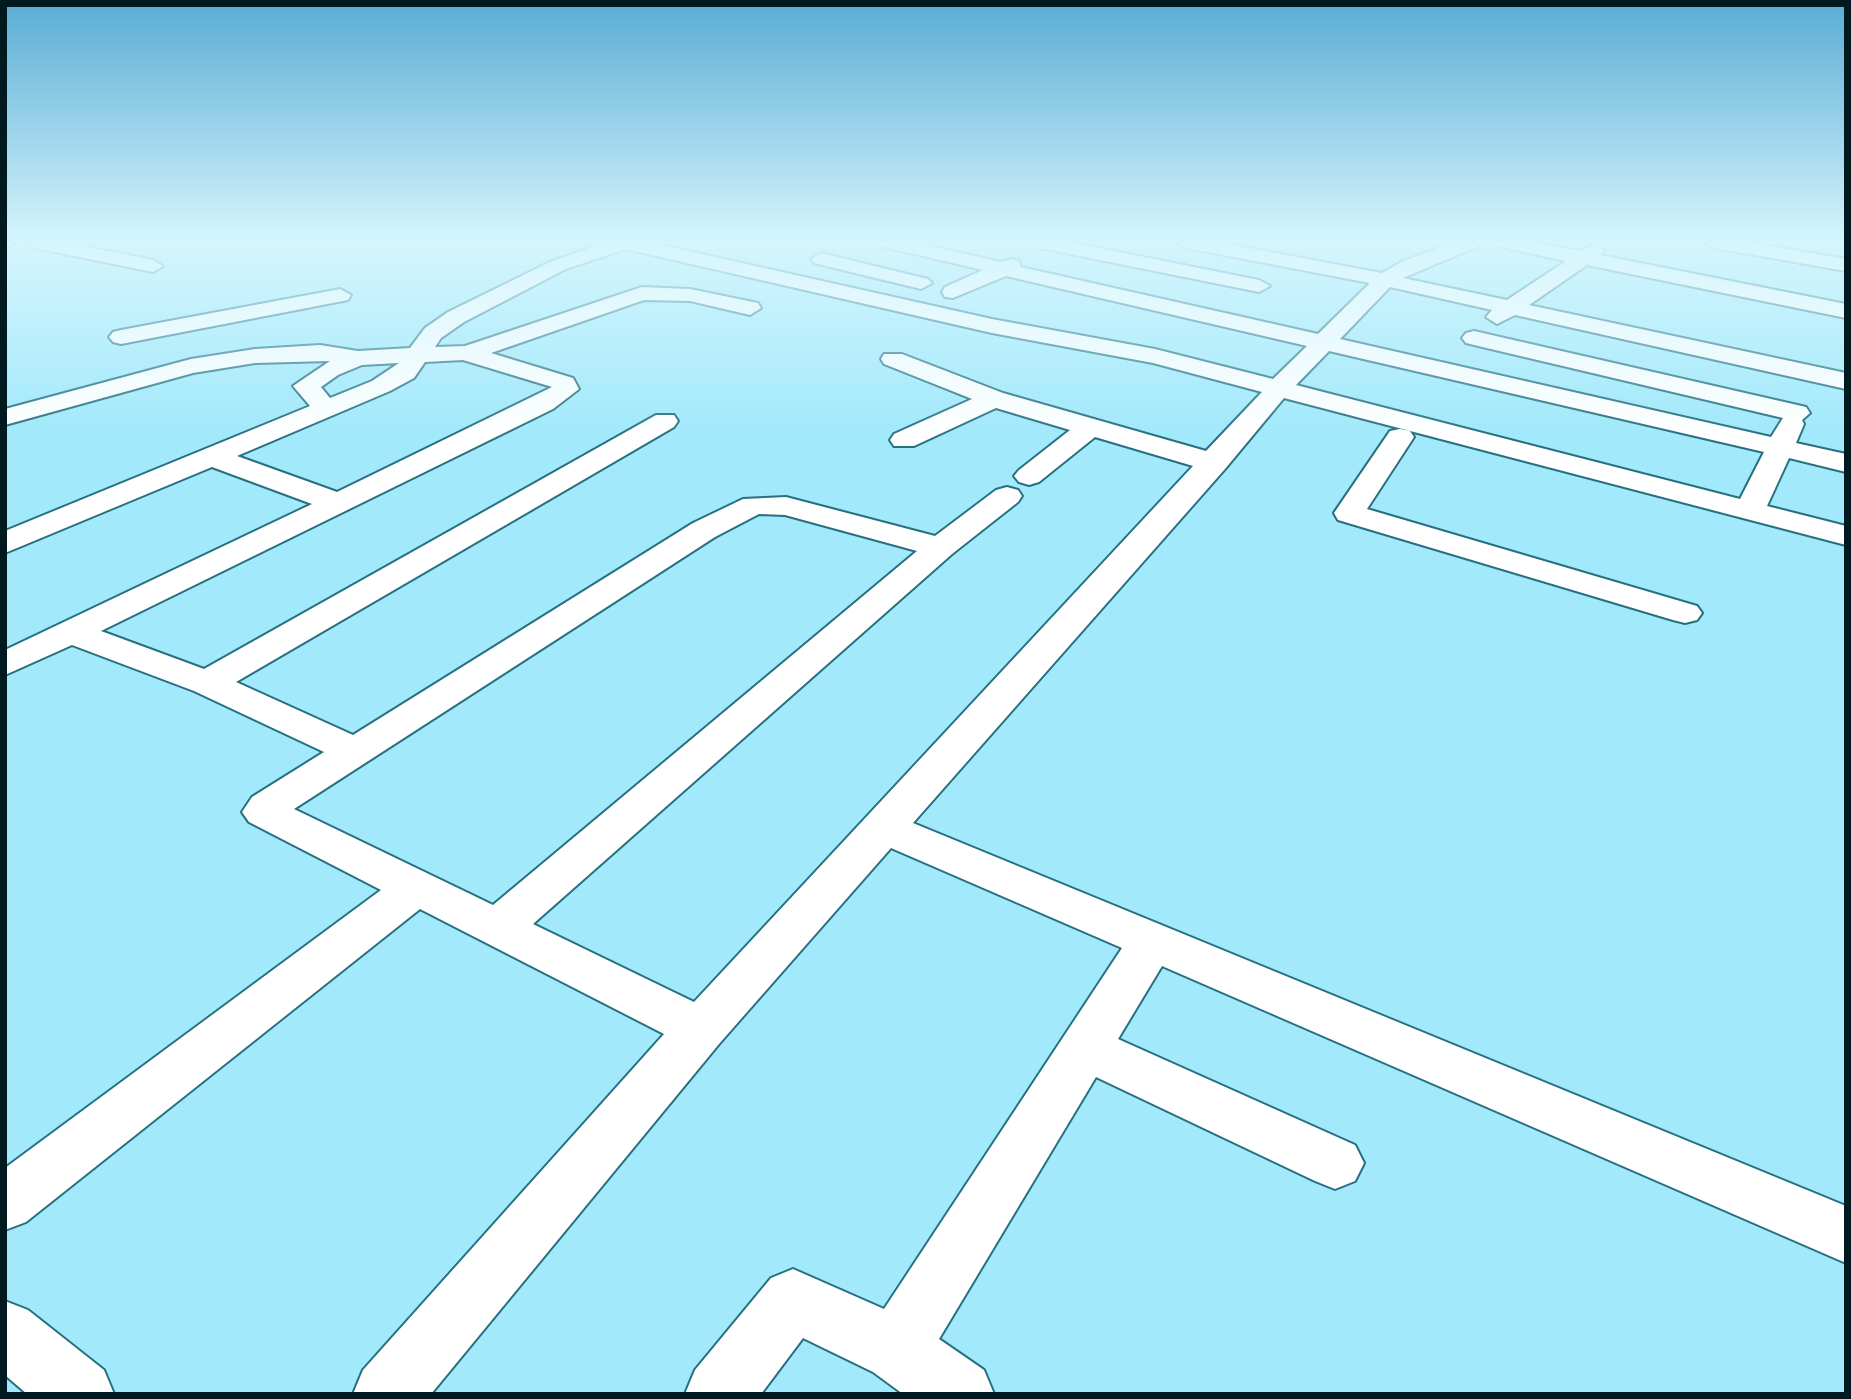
<!DOCTYPE html>
<html>
<head>
<meta charset="utf-8">
<style>
	body { margin:0 }
	#map { position:relative; width:1851px; height:1399px; overflow:hidden; background:#a1e9fb; font-family:Rubik,sans-serif }
	canvas { display:block }
	.frame { position:absolute; inset:0; border:7px solid #001a20; pointer-events:none }
</style>
</head>
<body>
<div id="map">
<canvas width="1851" height="1399"></canvas>
<div class="frame"></div>
</div>
<script>
const g = document.querySelector('canvas').getContext('2d');
g.lineJoin = 'round';
function poly(rows) {
  const path = new Path2D();
  for (const r of rows) {
    path.moveTo(r[0], r[1]);
    for (let i = 2; i < r.length; i += 2) path.lineTo(r[i], r[i + 1]);
  }
  return path;
}
function trace(path, color, width, dash) {
  g.strokeStyle = color;
  g.lineWidth = width;
  g.lineCap = dash ? 'butt' : 'round';
  g.setLineDash(dash || []);
  g.stroke(path);
}
function paint(path, color) {
  g.fillStyle = color;
  g.fill(path, 'evenodd');
}
const minor = poly([
	[5,242,18,242,5,249,5,242],
	[25,242,64,242,153,260,163,266,153,272,35,248,25,242],
	[608,242,648,242,992,319,1155,349,1273,379,1307,346,1006,276,953,298,945,297,942,292,945,287,983,270,880,246,877,242,913,242,1001,262,1012,259,1019,261,1021,267,1318,334,1370,283,1186,248,1176,242,1217,242,1382,273,1403,261,1454,242,1482,242,1479,246,1403,278,1507,300,1566,261,1496,246,1493,242,1532,242,1580,251,1595,244,1605,250,1600,255,1846,304,1846,318,1587,265,1529,305,1846,373,1846,389,1515,315,1497,324,1486,317,1492,310,1390,287,1340,339,1771,437,1783,418,1474,345,1466,343,1462,338,1466,333,1474,331,1806,407,1810,413,1802,420,1804,424,1796,443,1846,454,1846,472,1789,458,1767,506,1846,526,1846,545,1284,398,1225,469,913,823,1846,1206,1846,1263,1162,966,1118,1039,1355,1145,1364,1163,1355,1181,1335,1189,1315,1181,1096,1077,939,1339,984,1370,994,1394,903,1394,873,1372,803,1338,761,1394,685,1394,695,1370,771,1278,793,1269,884,1309,1122,948,891,848,719,1044,431,1394,353,1394,363,1370,664,1034,420,909,26,1222,5,1230,5,1168,381,890,249,822,242,812,252,797,324,752,194,691,72,645,5,675,5,650,312,504,212,467,5,553,5,531,310,406,293,386,330,361,255,363,193,373,5,425,5,409,191,359,255,349,320,345,358,351,410,348,425,328,448,312,552,261,608,242],
	[626,249,992,333,1153,363,1262,392,1206,451,1003,393,902,354,884,354,881,359,884,364,972,399,894,434,890,440,894,446,914,446,996,408,1070,430,1019,470,1014,476,1019,482,1029,485,1039,482,1095,437,1193,466,694,1002,533,924,952,554,1018,502,1022,496,1018,490,1007,487,996,490,935,536,786,497,743,499,693,523,353,735,236,682,674,427,678,421,674,415,656,415,204,669,101,631,553,409,579,389,573,378,491,353,644,300,690,301,750,315,761,308,758,303,690,289,642,287,465,346,435,347,441,338,464,322,566,269,626,249],
	[1329,351,1764,452,1740,499,1296,385,1329,351],
	[463,360,552,387,337,492,237,456,390,391,414,378,425,362,463,360],
	[399,363,372,381,330,398,321,387,338,375,362,365,399,363],
	[759,514,785,515,917,551,493,905,294,809,715,537,759,514],
	[1030,242,1069,242,1259,280,1270,286,1259,292,1040,248,1030,242],
	[1704,242,1748,242,1846,259,1846,271,1714,248,1704,242],
	[821,253,928,279,932,283,921,289,814,263,811,259,821,253],
	[340,289,351,295,348,300,121,344,113,342,109,337,113,332,121,330,340,289],
	[1400,429,1410,431,1414,437,1367,509,1697,606,1702,613,1697,620,1685,623,1673,620,1338,520,1334,513,1390,431,1400,429],
	[5,1301,28,1310,104,1370,114,1394,27,1394,5,1375,5,1301]
]);
trace(minor, '#277080', 4);
paint(minor, '#fff');
const sky = g.createLinearGradient(0, 0, 0, 438);
sky.addColorStop(0, '#59acd4');
sky.addColorStop(0.55, '#d5f5fd');
sky.addColorStop(1, '#d5f5fd00');
g.fillStyle = sky;
g.fillRect(0, 0, 1851, 438);
</script>
</body>
</html>
